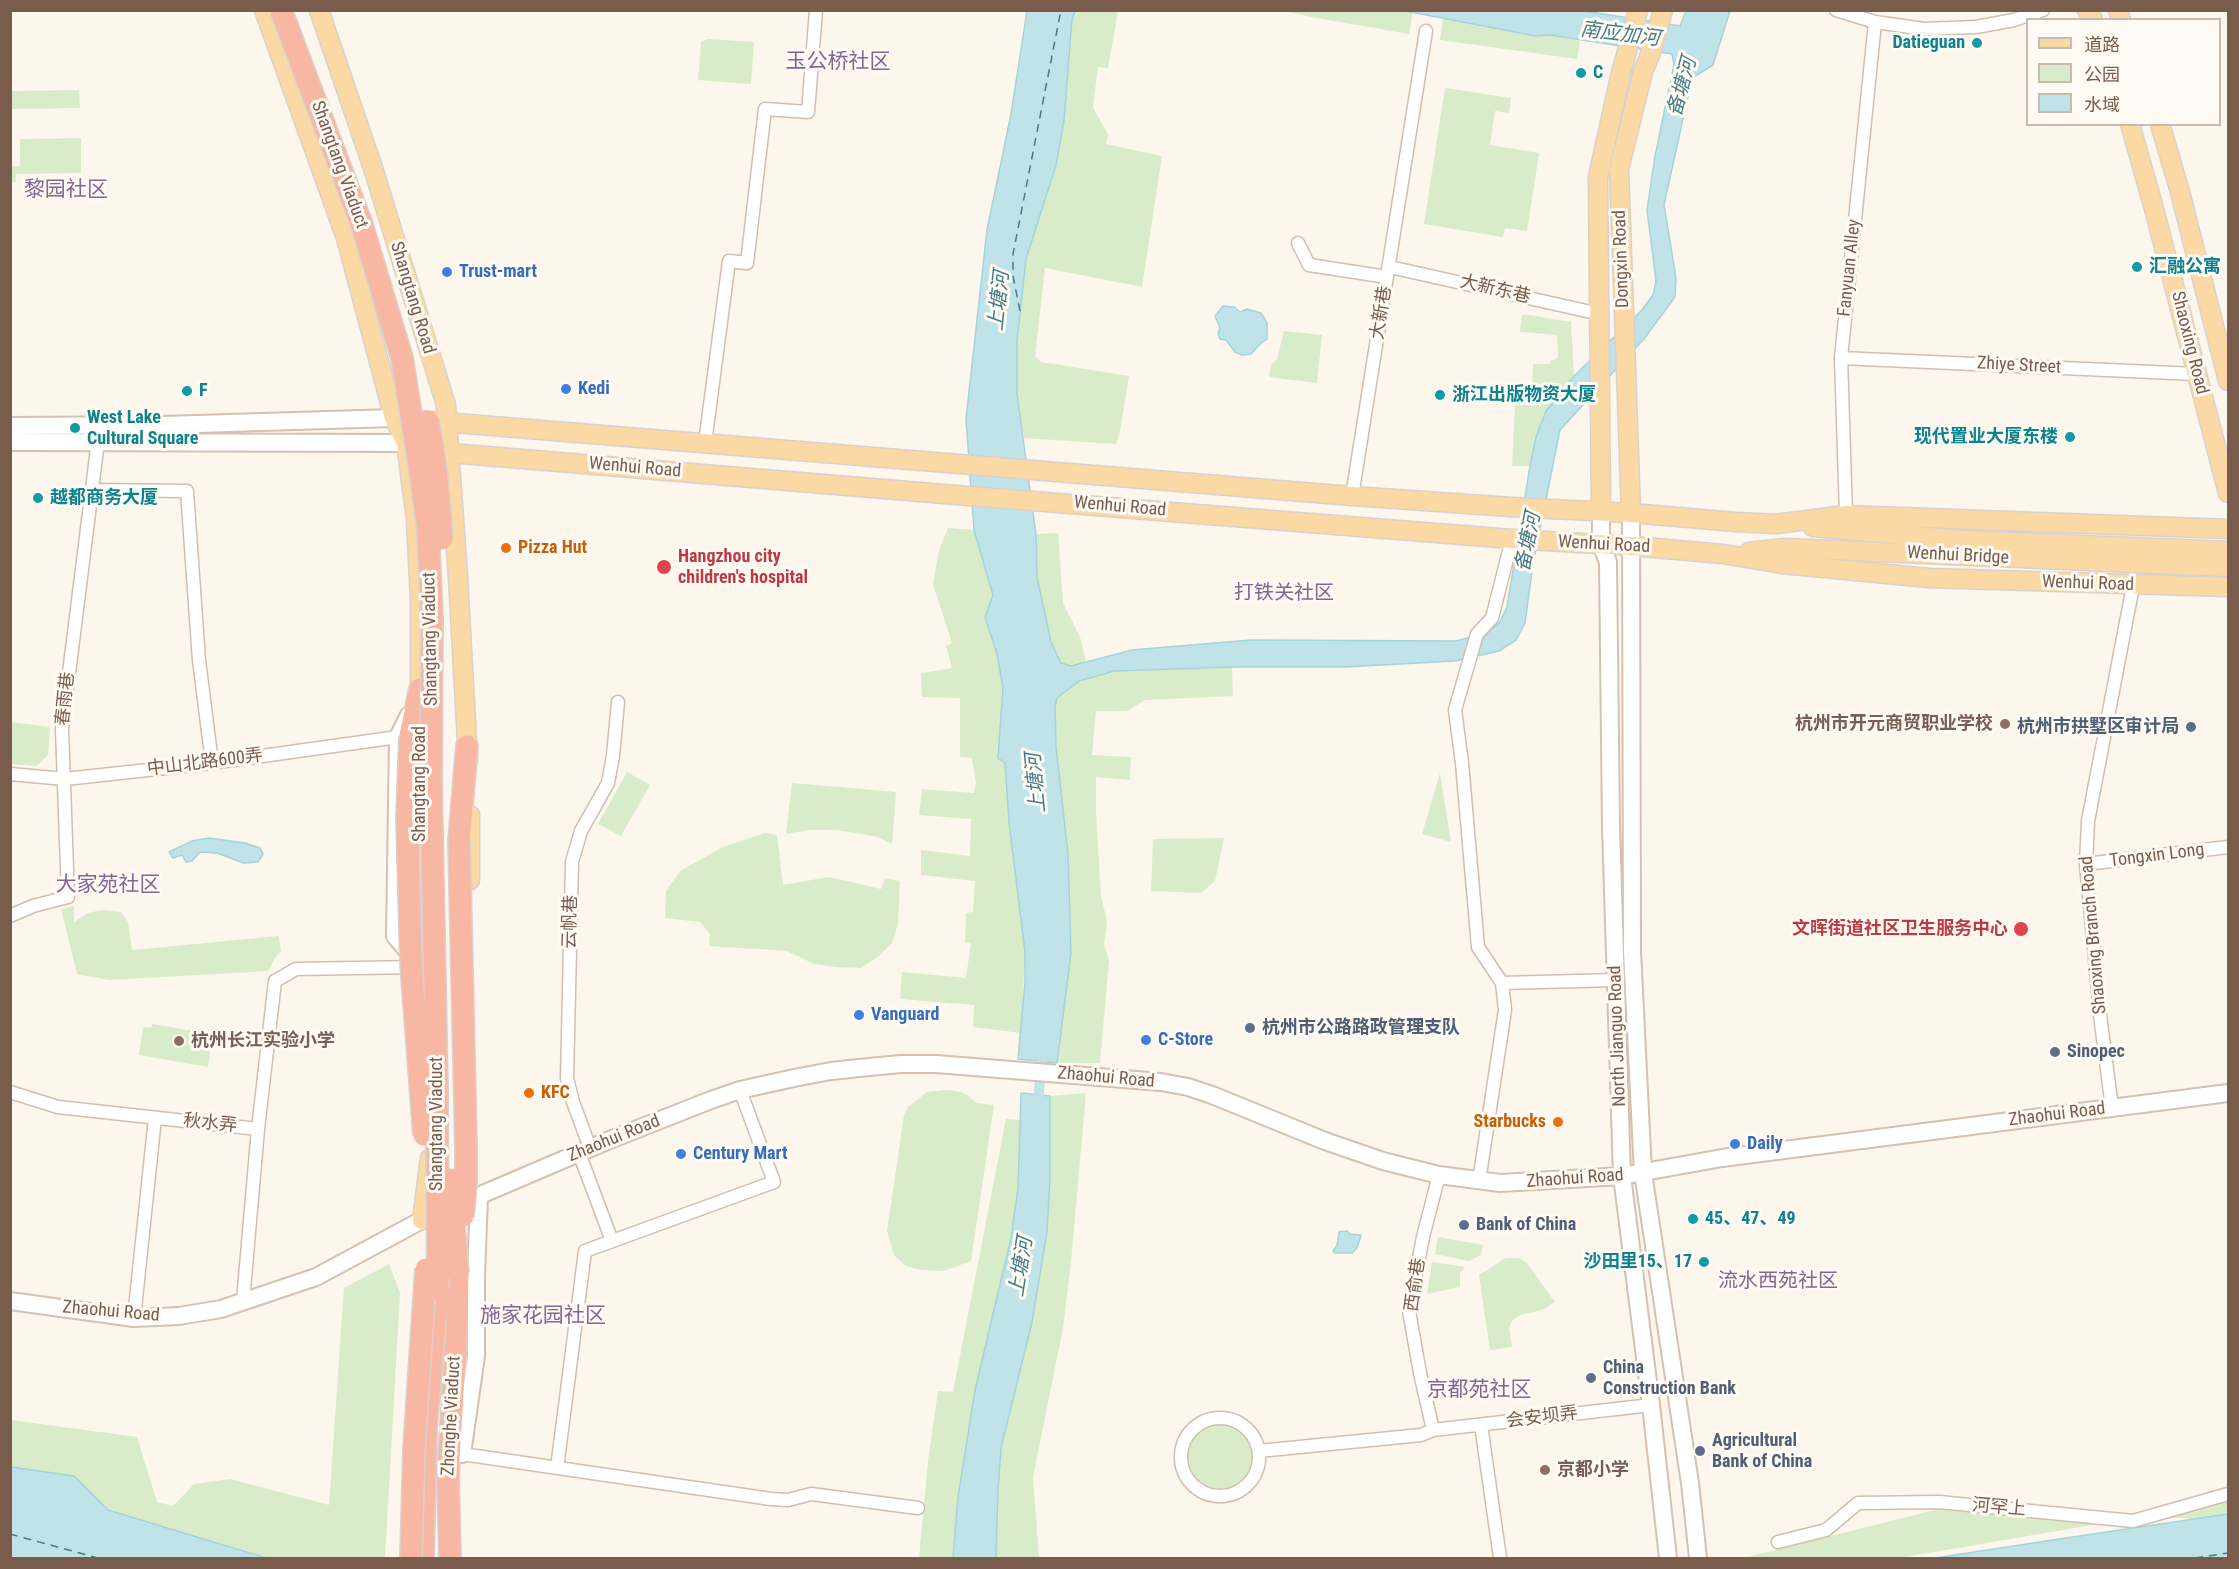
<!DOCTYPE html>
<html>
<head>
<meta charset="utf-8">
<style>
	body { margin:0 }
	#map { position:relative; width:2239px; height:1569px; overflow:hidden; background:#fdf6ec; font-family:"Roboto Condensed","Noto Sans SC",sans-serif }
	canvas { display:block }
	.frame { position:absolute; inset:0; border:12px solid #7a5c4d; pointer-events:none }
	.legend { position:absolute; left:2026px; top:18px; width:195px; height:108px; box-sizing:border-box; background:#fffaf3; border:2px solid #cabbb1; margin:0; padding:8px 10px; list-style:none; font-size:18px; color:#7a5c4d }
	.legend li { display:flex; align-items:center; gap:12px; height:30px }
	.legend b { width:30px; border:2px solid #cabbb1 }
</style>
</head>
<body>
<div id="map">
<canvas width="2239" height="1569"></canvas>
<div class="frame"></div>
<ul class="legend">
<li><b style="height:8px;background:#fbd9a5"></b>道路</li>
<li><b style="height:16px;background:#d8ecc9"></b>公园</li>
<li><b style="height:16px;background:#bfe3e8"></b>水域</li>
</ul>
</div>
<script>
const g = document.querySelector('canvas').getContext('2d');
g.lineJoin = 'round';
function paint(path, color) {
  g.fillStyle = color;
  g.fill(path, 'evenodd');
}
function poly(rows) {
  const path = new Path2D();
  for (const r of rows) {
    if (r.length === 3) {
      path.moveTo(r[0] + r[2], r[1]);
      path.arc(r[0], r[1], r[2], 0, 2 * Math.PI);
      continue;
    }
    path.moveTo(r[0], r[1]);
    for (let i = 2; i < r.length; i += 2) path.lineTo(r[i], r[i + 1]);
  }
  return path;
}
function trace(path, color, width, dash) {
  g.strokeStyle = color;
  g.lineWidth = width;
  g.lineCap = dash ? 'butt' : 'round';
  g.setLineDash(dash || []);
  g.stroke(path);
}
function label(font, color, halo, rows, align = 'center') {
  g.font = font + ' "Roboto Condensed","Noto Sans SC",sans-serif';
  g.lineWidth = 6;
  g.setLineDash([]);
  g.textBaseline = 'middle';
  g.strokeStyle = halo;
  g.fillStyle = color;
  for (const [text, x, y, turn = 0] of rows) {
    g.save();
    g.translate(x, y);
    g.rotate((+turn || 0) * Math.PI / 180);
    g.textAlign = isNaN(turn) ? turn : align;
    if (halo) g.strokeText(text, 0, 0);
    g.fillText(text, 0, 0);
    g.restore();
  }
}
paint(poly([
	[1405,10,1413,12,1409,34,1311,17,1286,11],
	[1075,11,1118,11,1108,68,1098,67,1093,107,1108,135,1106,144,1162,156,1142,287,1045,268,1035,356,1041,362,1129,376,1120,431,1116,444,1024,438,1017,394,1017,341,1026,259,1056,165,1064,120,1072,18],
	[1443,18,1536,35,1550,35,1580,41,1577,59,1440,40],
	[708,39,754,42,751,84,698,80,701,42],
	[1445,88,1511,98,1509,113,1495,111,1490,145,1539,153,1527,231,1505,228,1503,237,1424,224],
	[79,90,80,108,11,109,11,91],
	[81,138,81,173,16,174,16,182,11,182,11,166,20,166,20,139],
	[1522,314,1571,322,1574,376,1546,411,1536,437,1530,466,1512,466,1516,386,1532,386,1533,364,1550,364,1551,360,1554,360,1558,357,1557,335,1520,332],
	[1284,331,1322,335,1317,383,1269,377,1271,365,1277,359],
	[948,528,974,530,993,595,985,617,997,654,1003,688,998,758,1005,763,1009,822,1025,952,1021,1033,973,1027,974,1005,900,999,902,972,966,978,971,943,965,942,966,913,973,912,975,881,921,875,921,850,970,856,971,819,919,815,922,789,974,793,976,783,972,758,960,757,960,698,922,697,921,673,952,668,946,646,952,643,933,584,939,550],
	[1058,533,1063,603,1080,637,1086,662,1071,666,1061,663,1051,642,1037,577,1036,534],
	[1232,668,1233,696,1145,700,1127,711,1096,711,1092,755,1131,757,1130,780,1096,777,1096,813,1101,895,1107,922,1104,945,1109,960,1100,1063,1057,1063,1071,953,1068,854,1056,746,1055,706,1057,698,1079,681,1114,671],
	[11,722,50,727,48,755,37,766,11,764],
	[627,772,650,785,621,836,598,824],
	[1440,773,1451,842,1422,834],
	[792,783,896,792,892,844,875,836,836,830,809,830,786,834],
	[765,833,777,835,783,885,829,877,881,889,885,878,900,881,898,924,892,943,879,956,861,968,836,967,814,964,787,951,709,946,710,934,700,922,665,918,666,891,680,871,723,847],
	[1224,838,1215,881,1201,893,1151,891,1153,839],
	[74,906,74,922,88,913,101,910,121,912,128,922,132,950,279,936,281,951,275,958,268,971,109,980,77,974,61,909],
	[152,1024,213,1034,208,1067,139,1055,143,1027,151,1028],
	[944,1090,958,1091,967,1095,976,1103,994,1105,971,1261,944,1271,922,1270,906,1266,894,1255,887,1231,904,1115,908,1107,927,1092],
	[1086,1093,1071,1262,1063,1328,1033,1477,1039,1558,996,1558,998,1489,1001,1448,1047,1232,1050,1179,1050,1096],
	[1006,1119,1020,1120,1018,1188,1011,1238,975,1390,953,1558,919,1558,928,1461,938,1391,953,1392],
	[1438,1237,1483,1245,1481,1255,1469,1261,1435,1254],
	[1506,1258,1519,1258,1526,1262,1555,1302,1542,1310,1520,1315,1512,1321,1509,1328,1512,1347,1490,1350,1479,1275],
	[1432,1262,1465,1267,1460,1273,1460,1287,1427,1294],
	[389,1264,400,1293,385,1558,266,1558,108,1510,74,1476,11,1467,11,1420,137,1437,157,1502,173,1506,194,1484,230,1479,329,1505,344,1288],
	[1221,1456,33],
	[2228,1496,2228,1520,2157,1517],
	[1939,1509,2098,1524,1899,1558,1743,1558]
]), '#d8ecc9');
const water = poly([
	[1027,11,1075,11,1072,19,1064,120,1056,165,1026,259,1017,341,1017,394,1036,534,1037,577,1051,642,1061,663,1071,666,1132,650,1251,640,1456,641,1487,633,1500,622,1507,607,1530,466,1536,437,1546,411,1574,376,1642,310,1653,295,1656,281,1647,210,1655,156,1674,65,1672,54,1550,35,1536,36,1405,11,1584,11,1680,26,1686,11,1730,11,1713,65,1692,78,1664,205,1676,278,1675,297,1644,339,1560,430,1533,564,1525,623,1516,640,1499,651,1455,661,1345,667,1236,667,1114,671,1079,681,1057,698,1055,706,1056,746,1068,854,1071,953,1057,1063,1018,1059,1025,982,1025,952,1009,822,1005,763,998,758,1003,688,997,654,985,617,993,595,974,530,966,419,987,230,1011,114,1027,11],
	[1223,306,1234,307,1240,312,1247,309,1261,313,1267,323,1267,339,1260,344,1251,354,1242,355,1235,352,1226,340,1220,339,1218,334,1220,328,1215,316,1223,306],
	[209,838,245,843,260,848,263,854,258,862,243,863,217,853,200,852,192,861,186,862,182,855,173,858,169,852,192,841,209,838],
	[1021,1093,1050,1096,1050,1179,1047,1232,1032,1322,1001,1448,998,1489,996,1558,953,1558,958,1497,975,1390,1011,1238,1018,1188,1021,1093],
	[1347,1231,1350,1234,1361,1235,1357,1248,1352,1253,1335,1253,1333,1251,1337,1245,1339,1232,1347,1231],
	[11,1467,74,1476,108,1510,266,1558,11,1558,11,1467],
	[2228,1514,2228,1558,1935,1558,2066,1538,2228,1514]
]);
paint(water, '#bfe3e8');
trace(water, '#a5d3da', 1.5);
trace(poly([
	[1038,1107,1042,1048]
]), '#bfe3e8', 10);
trace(poly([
	[1020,311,1013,276,1013,254,1061,10],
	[10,1534,98,1558],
	[2195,1558,2228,1553]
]), '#437c86', 1.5, [8, 6]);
const street = poly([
	[1836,10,1875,22,1924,29,1976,27,2014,20,2043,10],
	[1298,243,1309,265,1387,277],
	[1390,267,1600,314],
	[1841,358,2196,374],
	[705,443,729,261,747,263,765,109,808,112,816,10],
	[92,490,187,491,199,660,212,763],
	[1352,496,1426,31],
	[1846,515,1841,358,1875,22],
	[10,774,65,779,212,763,398,737],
	[2086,864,2228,847],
	[10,916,33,906,68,897,62,729,98,441],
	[1502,983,1616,980],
	[10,1092,58,1107,258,1129,275,981,296,969,416,967],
	[2112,1108,2101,1023,2086,864,2088,821,2133,586],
	[590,1148,573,1102,567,1078,572,862,581,831,608,783,613,756,618,702],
	[579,1153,612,1241],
	[1479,1181,1505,1010,1502,983,1478,947,1462,763,1455,710,1477,634,1492,618,1512,539],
	[243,1301,258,1129],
	[134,1318,155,1118],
	[1220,1457,39],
	[1481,1425,1500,1558],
	[1433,1430,1420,1373,1409,1311,1423,1237,1439,1175],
	[1259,1451,1421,1435,1433,1430,1651,1405],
	[462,1454,771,1499,788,1500,811,1494,918,1508],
	[557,1468,585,1251,774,1182,740,1090],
	[1778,1542,1826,1530,1858,1503,1939,1502,2133,1521,2228,1494]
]);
const secondary = poly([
	[10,426,163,425,394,418],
	[10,442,406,443],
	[1601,511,1601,545,1608,562,1611,827,1622,1176,1651,1405,1668,1558],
	[1631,513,1632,951,1643,1173,1690,1483,1698,1558],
	[409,715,398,737,395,936,414,959],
	[10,1301,134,1318,179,1316,221,1309,316,1277,422,1220,607,1141,711,1100,740,1090,794,1078,831,1071,869,1067,901,1064,936,1064,1161,1082,1188,1087,1212,1095,1325,1141,1383,1161,1439,1175,1500,1183,1622,1176,1722,1158,2228,1093],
	[462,1454,476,1356,476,1276,479,1197]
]);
const primary = poly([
	[264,10,346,238,394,418,406,443,416,519,420,601,420,702],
	[319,10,373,168,446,405,458,577,468,760],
	[2087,10,2093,20],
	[2118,10,2121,20],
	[2130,124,2153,205,2228,493],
	[2160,124,2180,192,2228,381],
	[394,418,1352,496,1511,507,1631,513,1736,522,1776,524,1846,515,2228,529],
	[422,446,450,453,944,494,1512,539,1631,546,1723,554,1782,564,1929,578,2228,587],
	[1601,511,1598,177,1620,77,1638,10],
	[1631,513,1619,169,1643,72,1651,52,1663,10],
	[1813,527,1961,540,2228,551],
	[1749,552,1785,548,2228,567],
	[470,880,470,815],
	[419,894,420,732],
	[422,1220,430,1158]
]);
const highway = poly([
	[410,736,420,689],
	[459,841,467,746],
	[423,1558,426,1427,438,1289],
	[450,1558,448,1477,457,1325,458,1273]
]);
trace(street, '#d1beb0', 15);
trace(secondary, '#d6c0b0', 20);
trace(primary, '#dad1cd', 21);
trace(highway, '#dad1cd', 24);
trace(street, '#fff', 12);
trace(secondary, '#fff', 16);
trace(primary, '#fbd9a5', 18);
trace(highway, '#f7b7a3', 21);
const highwayBridge = poly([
	[281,10,362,225,402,358,420,470,428,530,432,619,431,781,437,1092,438,1289],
	[428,421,436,470,442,539],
	[410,736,407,819,411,963,424,1135],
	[459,841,466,1145,466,1182,463,1216],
	[450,1179,458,1273],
	[411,1558,414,1449,426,1269]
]);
trace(highwayBridge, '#dad1cd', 24, []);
trace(highwayBridge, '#f7b7a3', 21);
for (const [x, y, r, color] of [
	[1977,43,6,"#0f9aa8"],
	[1581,73,6,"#0f9aa8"],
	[2137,267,6,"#0f9aa8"],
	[447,272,6,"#3f7fe0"],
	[566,389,6,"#3f7fe0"],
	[187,391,6,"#0f9aa8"],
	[1440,395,6,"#0f9aa8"],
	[75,428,6,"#0f9aa8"],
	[2070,437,6,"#0f9aa8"],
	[38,498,6,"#0f9aa8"],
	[506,548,6,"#e8710a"],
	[664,567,8,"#e0444e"],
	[2005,724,6,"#8d6e63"],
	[2191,727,6,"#5c6f8a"],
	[2021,929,8,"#e0444e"],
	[859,1015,6,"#3f7fe0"],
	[1250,1028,6,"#5c6f8a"],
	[1146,1040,6,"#3f7fe0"],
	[179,1041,6,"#8d6e63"],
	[2055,1052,6,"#5c6f8a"],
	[529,1093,6,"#e8710a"],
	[1558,1122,6,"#e8710a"],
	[1735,1144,6,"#3f7fe0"],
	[681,1154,6,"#3f7fe0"],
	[1693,1219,6,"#0f9aa8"],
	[1464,1225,6,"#5c6f8a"],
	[1704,1262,6,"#0f9aa8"],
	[1591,1378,6,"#5c6f8a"],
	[1700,1451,6,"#5c6f8a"],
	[1545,1470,6,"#8d6e63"]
]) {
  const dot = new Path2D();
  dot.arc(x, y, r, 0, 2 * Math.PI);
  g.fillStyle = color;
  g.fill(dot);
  trace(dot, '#fffaf3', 2);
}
label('bold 18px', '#0d838f', '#fffaf3', [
	["Datieguan",1965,43,"right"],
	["C",1593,73],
	["汇融公寓",2149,267],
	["F",199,391],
	["浙江出版物资大厦",1452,395],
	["West Lake",87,418],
	["Cultural Square",87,439],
	["现代置业大厦东楼",2058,437,"right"],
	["越都商务大厦",50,498],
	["45、47、49",1705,1219],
	["沙田里15、17",1692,1262,"right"]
], 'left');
label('18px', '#7a5c4d', '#fffaf3', [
	["Shangtang Viaduct",339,165,70],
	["Dongxin Road",1622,259,-92],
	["Fanyuan Alley",1850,268,-84],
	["大新东巷",1495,290,13],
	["Shangtang Road",412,298,73],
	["大新巷",1382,313,-81],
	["Shaoxing Road",2189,343,76],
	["Zhiye Street",2019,366,3],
	["Wenhui Road",635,468,5],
	["Wenhui Road",1120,507,5],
	["Wenhui Road",1604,545,3],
	["Wenhui Bridge",1958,556,3],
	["Wenhui Road",2088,584,2],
	["Shangtang Viaduct",431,639,-91],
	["春雨巷",66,699,-84],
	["中山北路600弄",205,763,-7],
	["Shangtang Road",420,784,-90],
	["Tongxin Long",2157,856,-7],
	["云帆巷",571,922,-89],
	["Shaoxing Branch Road",2094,935,-95],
	["North Jianguo Road",1618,1036,-92],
	["Zhaohui Road",1106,1078,5],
	["Zhaohui Road",2057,1115,-7],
	["秋水弄",210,1124,6],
	["Shangtang Viaduct",437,1124,-90],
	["Zhaohui Road",614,1139,-22],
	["Zhaohui Road",1575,1179,-4],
	["西俞巷",1416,1285,-82],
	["Zhaohui Road",111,1312,5],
	["Zhonghe Viaduct",452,1416,-87],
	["会安坝弄",1542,1418,-7],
	["河罕上",1999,1508,5]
]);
label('bold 18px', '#366cbe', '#fffaf3', [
	["Trust-mart",459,272],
	["Kedi",578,389],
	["Vanguard",871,1015],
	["C-Store",1158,1040],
	["Daily",1747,1144],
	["Century Mart",693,1154]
], 'left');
label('bold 18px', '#c56008', '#fffaf3', [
	["Pizza Hut",518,548],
	["KFC",541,1093],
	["Starbucks",1546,1122,"right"]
], 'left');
label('bold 18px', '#be3a42', '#fffaf3', [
	["Hangzhou city",678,557],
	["children's hospital",678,578],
	["文晖街道社区卫生服务中心",2008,929,"right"]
], 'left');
label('bold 18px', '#785e54', '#fffaf3', [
	["杭州市开元商贸职业学校",1993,724,"right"],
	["杭州长江实验小学",191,1041],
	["京都小学",1557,1470]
], 'left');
label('bold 18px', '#4e5e75', '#fffaf3', [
	["杭州市拱墅区审计局",2179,727,"right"],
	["杭州市公路路政管理支队",1262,1028],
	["Sinopec",2067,1052],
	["Bank of China",1476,1225],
	["China",1603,1368],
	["Construction Bank",1603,1389],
	["Agricultural",1712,1441],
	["Bank of China",1712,1462]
], 'left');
label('italic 20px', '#437c86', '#fffaf3', [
	["南应加河",1620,35,7],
	["备塘河",1683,87,-75],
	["上塘河",1000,301,-84],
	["备塘河",1529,542,-79],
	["上塘河",1037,783,-95],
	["上塘河",1022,1267,-81]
]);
label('20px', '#846695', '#fffaf3', [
	["打铁关社区",1284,594],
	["流水西苑社区",1778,1282]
]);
label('21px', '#846695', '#fffaf3', [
	["玉公桥社区",838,63],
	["黎园社区",66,191],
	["大家苑社区",108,886],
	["施家花园社区",543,1317],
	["京都苑社区",1479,1391]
]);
</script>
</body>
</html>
